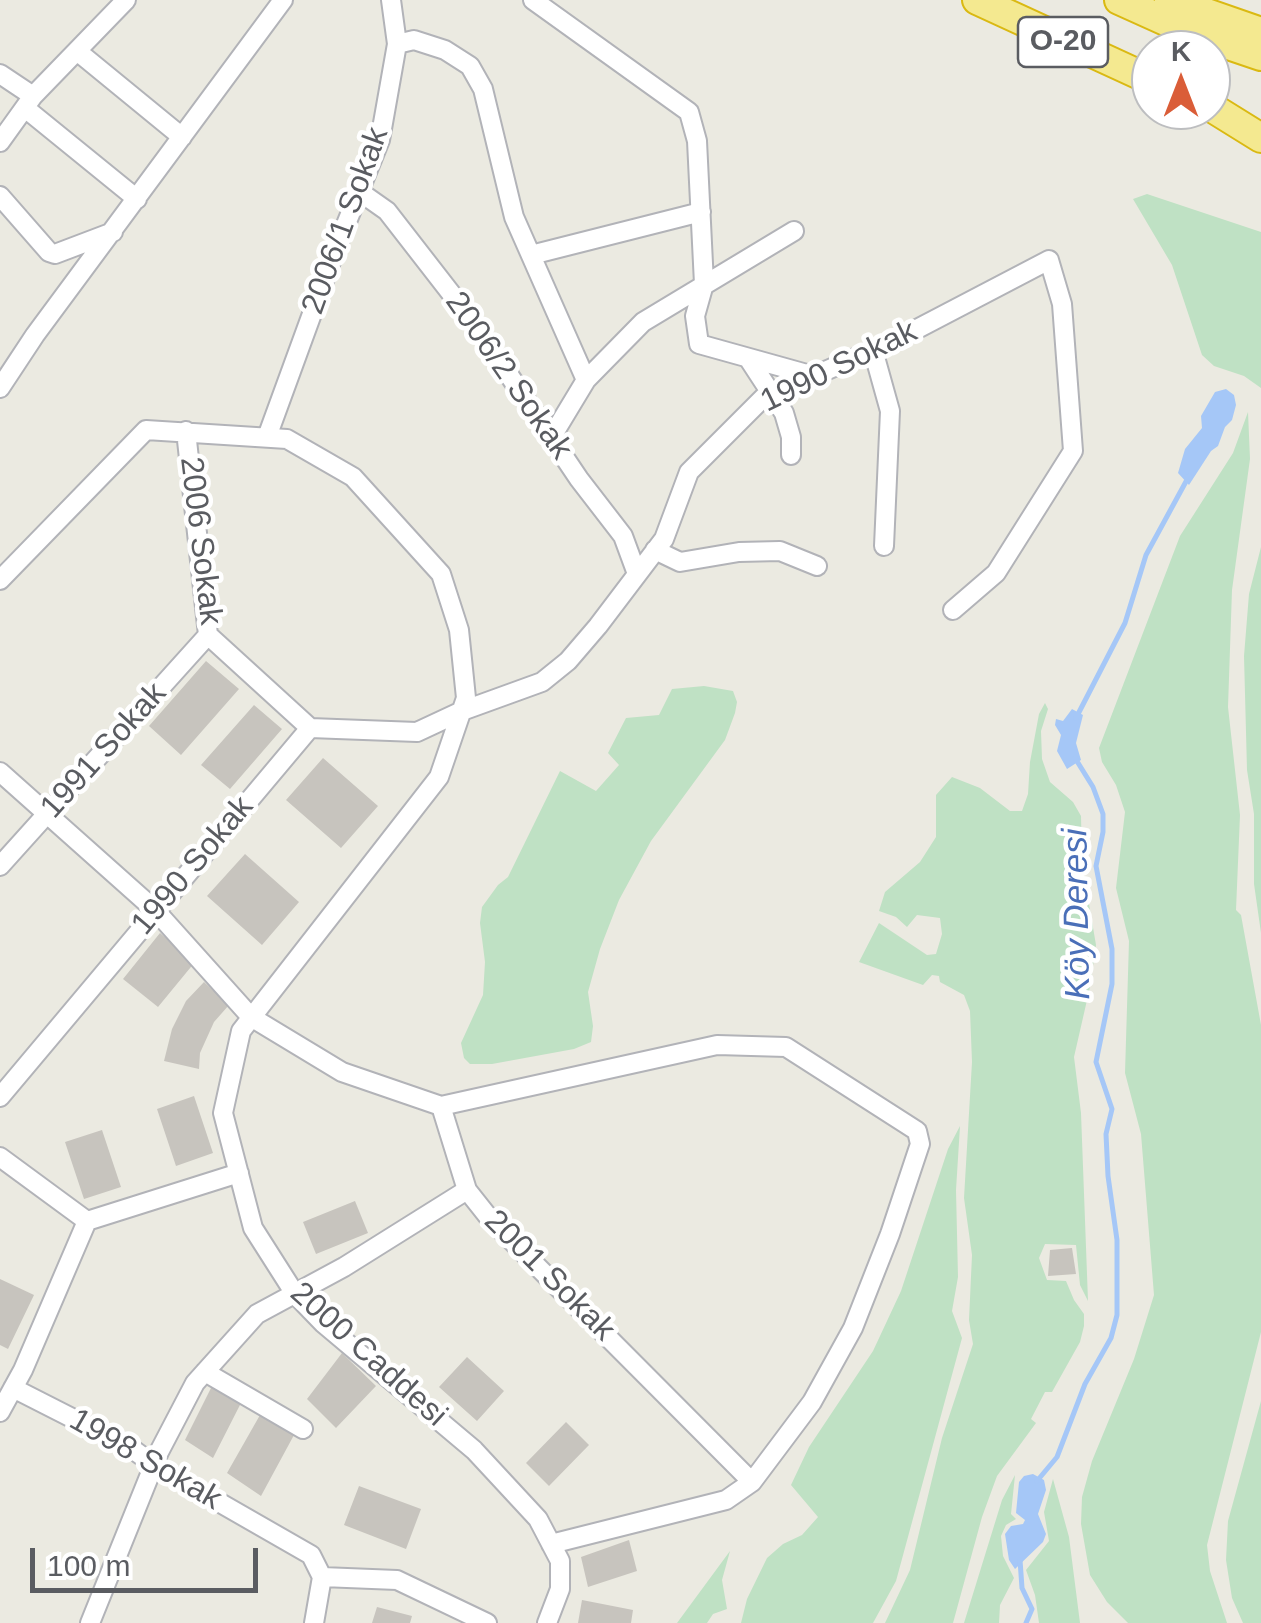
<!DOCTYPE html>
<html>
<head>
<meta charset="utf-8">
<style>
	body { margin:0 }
	#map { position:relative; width:1261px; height:1623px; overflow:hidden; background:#ebeae1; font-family:Arial,sans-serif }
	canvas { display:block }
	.north { position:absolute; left:1131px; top:30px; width:100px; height:100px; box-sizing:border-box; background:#fff; border:2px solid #bdbec0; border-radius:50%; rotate:0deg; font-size:28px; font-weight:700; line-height:40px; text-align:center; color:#5a5c61 }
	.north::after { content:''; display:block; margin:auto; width:35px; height:45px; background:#da5d38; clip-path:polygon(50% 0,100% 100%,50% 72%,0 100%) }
	.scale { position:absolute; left:30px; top:1548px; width:228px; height:45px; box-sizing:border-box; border:5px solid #5a5c61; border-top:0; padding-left:12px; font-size:30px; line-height:35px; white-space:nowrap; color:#5a5c61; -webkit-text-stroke:8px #fff; paint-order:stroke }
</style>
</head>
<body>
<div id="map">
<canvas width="1261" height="1623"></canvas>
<div class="north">K</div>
<div class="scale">100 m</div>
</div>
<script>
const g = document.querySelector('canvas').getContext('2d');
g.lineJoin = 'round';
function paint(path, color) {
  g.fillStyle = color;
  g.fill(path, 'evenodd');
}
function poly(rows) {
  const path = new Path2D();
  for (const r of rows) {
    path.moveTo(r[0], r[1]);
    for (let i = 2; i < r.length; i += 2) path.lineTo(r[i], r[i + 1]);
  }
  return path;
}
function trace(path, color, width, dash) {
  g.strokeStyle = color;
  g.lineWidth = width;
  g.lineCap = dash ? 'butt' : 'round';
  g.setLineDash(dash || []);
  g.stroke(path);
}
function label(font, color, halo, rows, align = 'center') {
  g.font = font + ' Arial,sans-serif';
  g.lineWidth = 9;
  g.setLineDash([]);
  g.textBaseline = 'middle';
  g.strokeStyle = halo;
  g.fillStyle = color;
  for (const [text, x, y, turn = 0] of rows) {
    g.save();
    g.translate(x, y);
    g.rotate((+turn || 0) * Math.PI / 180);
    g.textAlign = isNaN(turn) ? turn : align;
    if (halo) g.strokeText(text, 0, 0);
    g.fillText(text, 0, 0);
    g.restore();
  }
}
paint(poly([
	[1147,194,1261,232,1261,388,1244,376,1214,366,1202,355,1172,265,1133,199],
	[1248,412,1250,459,1232,590,1228,707,1240,815,1236,910,1241,915,1261,1025,1261,1332,1207,1545,1210,1571,1227,1623,1128,1623,1107,1602,1090,1575,1081,1524,1082,1497,1092,1461,1134,1359,1154,1295,1141,1134,1125,1073,1129,941,1116,888,1125,812,1116,785,1102,762,1099,748,1180,536,1233,453],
	[1261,547,1261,933,1254,884,1254,814,1247,770,1244,656,1249,594],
	[704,686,733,691,737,702,735,713,725,740,651,841,619,900,600,949,588,992,593,1026,591,1042,574,1049,492,1064,470,1064,464,1058,461,1043,483,995,485,962,480,923,482,907,498,885,508,877,560,771,596,791,619,765,608,753,626,718,659,715,672,689],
	[1045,703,1048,709,1041,731,1042,759,1050,782,1073,802,1081,816,1082,863,1096,945,1090,987,1074,1057,1081,1113,1088,1301,1080,1285,1076,1245,1045,1244,1039,1258,1047,1280,1066,1281,1074,1300,1084,1314,1084,1326,1080,1342,1052,1392,1045,1392,1031,1419,1036,1423,997,1476,982,1517,953,1623,885,1623,910,1570,942,1438,973,1344,969,1320,972,1255,964,1198,972,1062,970,1011,964,995,940,982,939,976,932,975,923,985,859,962,879,923,927,955,936,954,942,934,940,918,917,915,907,927,896,917,879,911,885,892,920,862,936,837,936,795,952,777,980,788,1010,811,1022,811,1028,794,1030,762,1039,714],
	[960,1126,956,1190,958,1277,952,1311,962,1338,896,1581,873,1623,741,1623,747,1599,767,1558,783,1544,802,1535,818,1517,791,1485,809,1447,873,1351,901,1291,948,1149],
	[1261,1401,1261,1623,1243,1623,1232,1598,1226,1560,1228,1521],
	[1015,1475,1011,1514,1016,1519,1006,1525,1001,1536,1003,1556,1014,1578,1000,1605,999,1623,964,1623,1002,1500],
	[1053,1479,1069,1537,1080,1623,1039,1623,1035,1595,1026,1570,1049,1541,1044,1512],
	[730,1551,722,1580,727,1609,713,1614,707,1623,677,1623]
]), '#bfe1c4');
paint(poly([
	[1226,389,1234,395,1236,405,1232,420,1225,427,1218,446,1211,451,1189,485,1178,473,1185,449,1202,428,1201,416,1215,392],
	[1072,709,1083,715,1076,743,1081,760,1067,769,1057,751,1061,735,1055,725,1056,719,1063,721],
	[1033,1474,1044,1480,1046,1490,1038,1514,1046,1534,1043,1542,1015,1569,1009,1560,1005,1534,1011,1526,1023,1524,1025,1520,1016,1513,1019,1482,1024,1476]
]), '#a5c7f7');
trace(poly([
	[1076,718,1125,623,1146,555,1189,476],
	[1037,1481,1057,1457,1085,1384,1111,1338,1117,1315,1117,1240,1108,1176,1106,1134,1112,1109,1096,1062,1112,984,1112,949,1096,866,1103,832,1103,814,1093,787,1075,758],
	[1020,1560,1022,1588,1032,1609,1026,1623]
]), '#a5c7f7', 5);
paint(poly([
	[206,661,239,689,181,755,149,726],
	[254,705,282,729,230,789,201,765],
	[323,758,378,806,341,848,286,800],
	[245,854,299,902,262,945,207,896],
	[160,933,195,962,158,1007,123,979],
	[204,982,229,1005,214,1022,200,1053,199,1069,164,1061,172,1029,186,1001],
	[194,1096,213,1153,176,1166,157,1109],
	[102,1130,121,1187,84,1199,65,1142],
	[355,1201,368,1233,316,1254,303,1222],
	[1072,1248,1076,1274,1048,1276,1050,1250],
	[0,1279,34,1295,8,1349,0,1345],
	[342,1353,376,1386,336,1428,307,1399],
	[467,1357,504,1391,477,1421,439,1387],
	[214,1382,242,1401,213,1458,185,1440],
	[260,1415,294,1435,261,1496,227,1473],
	[566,1422,589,1445,549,1486,526,1463],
	[359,1486,421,1509,406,1549,344,1525],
	[629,1540,637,1571,588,1587,581,1557],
	[582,1600,633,1610,631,1623,578,1623],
	[377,1607,412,1616,410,1623,372,1623]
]), '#c7c4be');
const minor = poly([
	[533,0,689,112,697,141,704,284,695,316,699,344,814,376],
	[397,44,414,40,445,50,470,66,483,89,514,217,586,380],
	[77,51,182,137],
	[0,74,33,96],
	[25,108,137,199],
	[0,142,33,96,126,0],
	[360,192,387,211,474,323,579,479,623,536,637,574],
	[0,196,49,252,55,254,113,232],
	[531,255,701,212],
	[873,350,890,411,884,546],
	[748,358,784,413,791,437,791,455],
	[0,388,35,335,283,0],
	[186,431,208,635,310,728],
	[267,437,332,259,380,140,397,44,391,0],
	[551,438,586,380,643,322,794,231],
	[655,550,680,562,739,552,780,551,817,566],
	[0,580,146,430,287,439,353,477,441,574,459,630,466,698,439,777,241,1031,223,1113,253,1228,295,1294,323,1323,474,1450,538,1519,560,1561,560,1589,547,1623],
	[310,728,417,732,462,711,542,682,568,661,598,626,664,539,689,472,763,398,894,341,1049,260,1062,304,1073,451,996,573,953,610],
	[0,772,155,910,251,1017,342,1072,441,1106,467,1190,490,1219,752,1482],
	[0,866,208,635],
	[0,1097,310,728],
	[441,1106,717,1045,786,1047,917,1131,920,1144,890,1234,853,1328,812,1402,752,1482,726,1500,551,1544],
	[0,1157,87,1221],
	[205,1372,303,1429],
	[13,1388,131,1448,154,1465,311,1555,322,1577],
	[0,1412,23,1370,87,1221,239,1173],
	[322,1577,397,1580,487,1623],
	[90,1623,159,1452,195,1383,257,1314,344,1267,467,1190],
	[314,1623,322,1577]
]);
const highway = poly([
	[977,0,1151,80],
	[1119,0,1190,32,1261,56],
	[1169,0,1261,32],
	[1211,107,1261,138]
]);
trace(minor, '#b2b3b8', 22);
trace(highway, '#dab912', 32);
trace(minor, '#fff', 18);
trace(highway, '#f4e990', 28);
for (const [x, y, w] of [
	[1063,42,90]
]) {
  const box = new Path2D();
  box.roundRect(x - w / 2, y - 25, w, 50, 8);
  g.fillStyle = '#fff';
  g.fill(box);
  trace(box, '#5a5c61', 2.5);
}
label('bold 30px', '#5a5c61', null, [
	["O-20",1063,42]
]);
label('32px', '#5a5c61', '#fff', [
	["2006/1 Sokak",346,221,-70],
	["1990 Sokak",839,367,-26],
	["2006/2 Sokak",508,376,55],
	["2006 Sokak",200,541,83],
	["1991 Sokak",104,751,-48],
	["1990 Sokak",193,866,-50],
	["2001 Sokak",549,1276,45],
	["2000 Caddesi",368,1355,42],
	["1998 Sokak",145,1460,30]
]);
label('italic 35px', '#4a6fb8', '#fff', [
	["Köy Deresi",1078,914,-91]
]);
</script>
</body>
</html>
